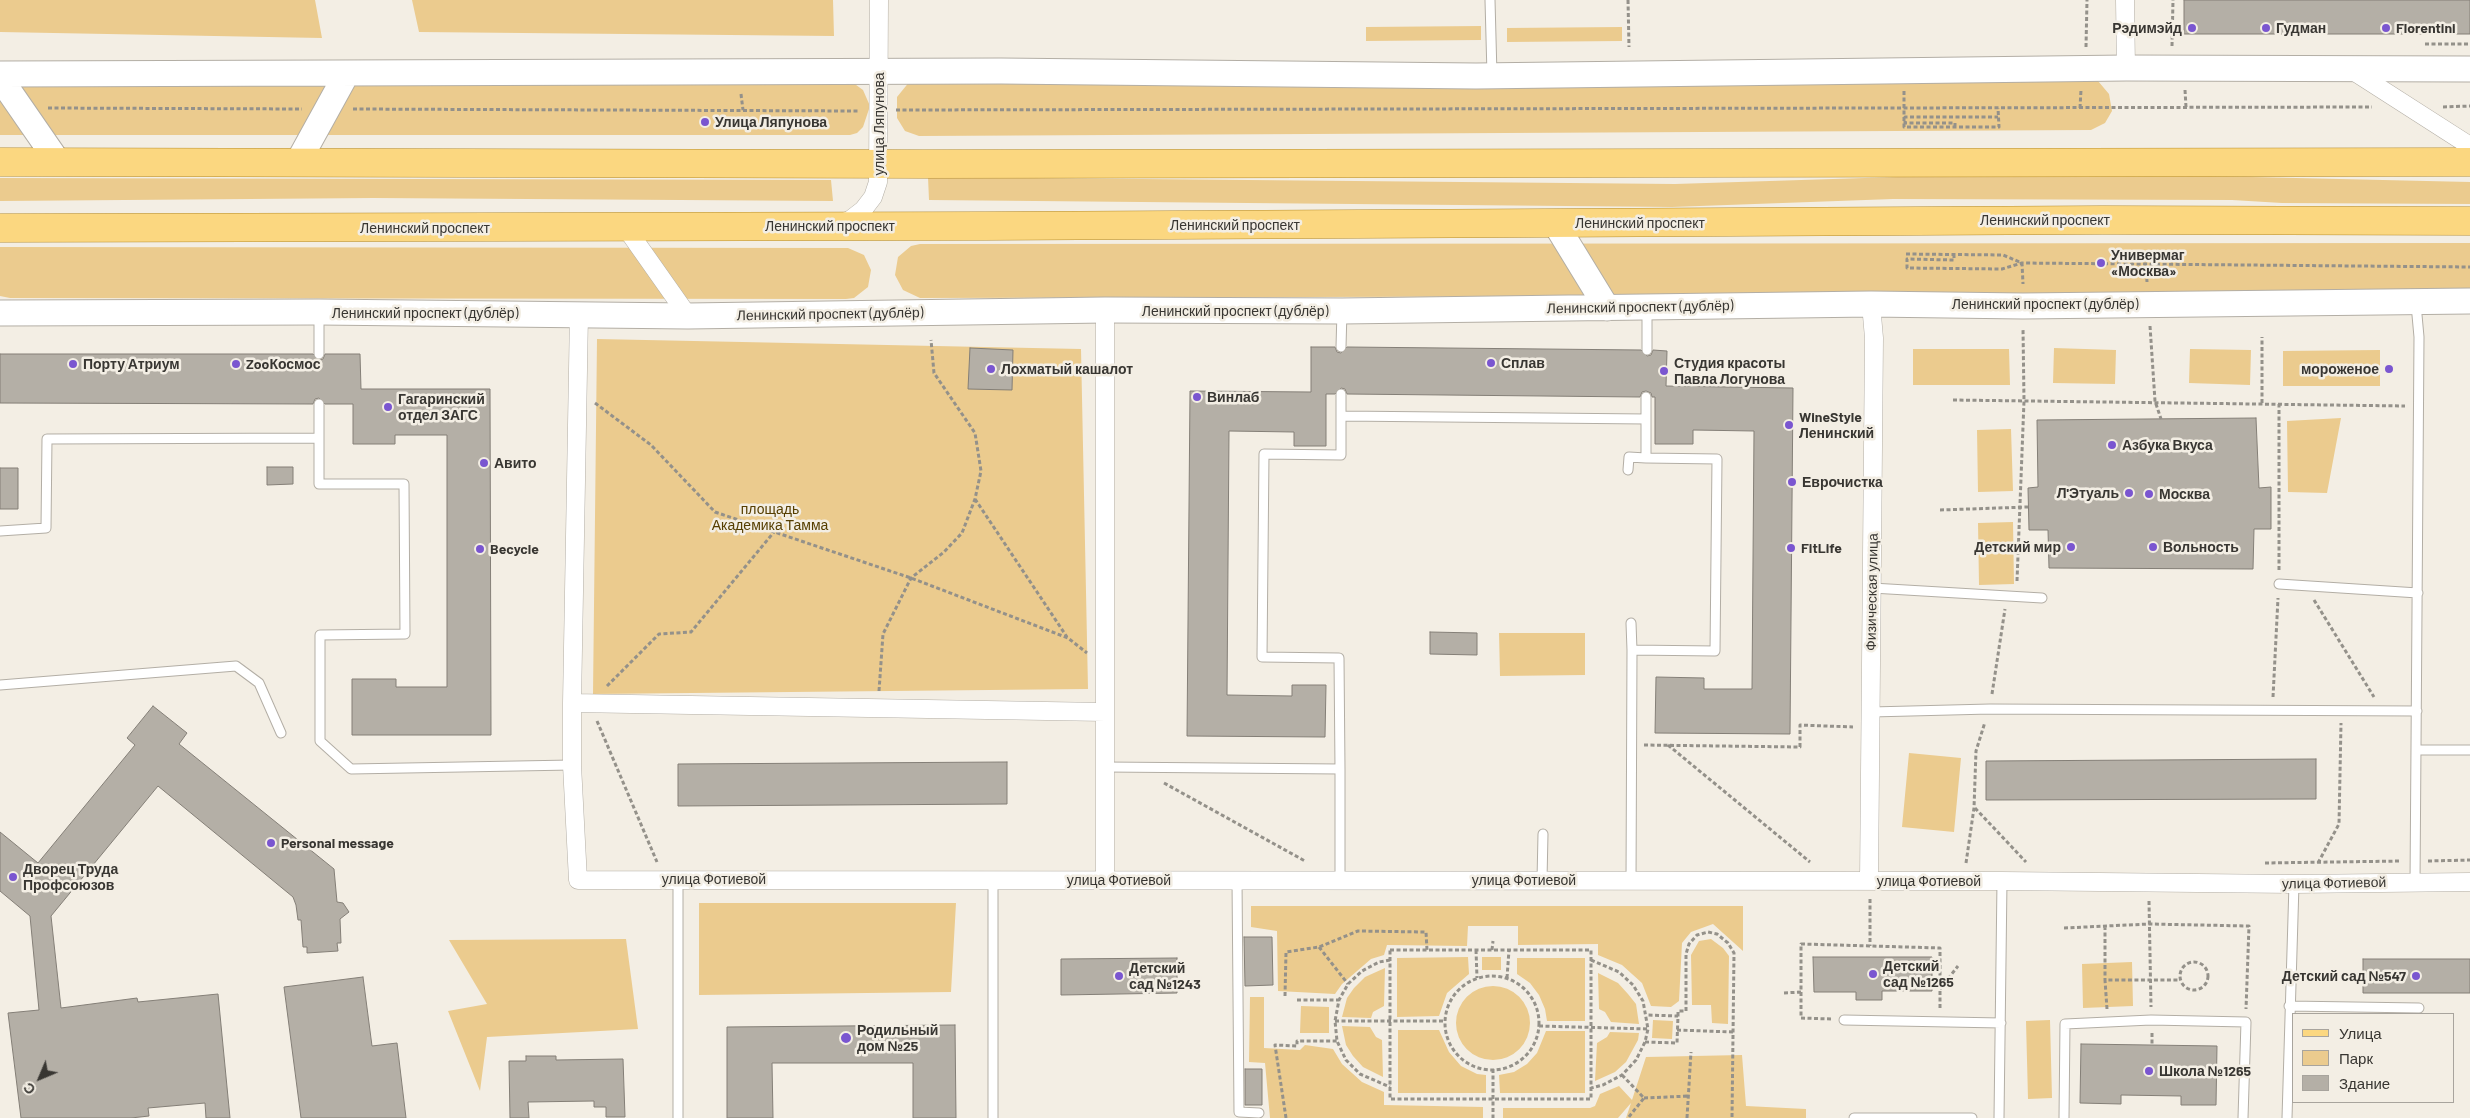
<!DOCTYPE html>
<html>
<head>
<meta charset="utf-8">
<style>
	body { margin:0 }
	#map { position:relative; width:2470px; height:1118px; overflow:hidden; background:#f3eee4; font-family:Barlow,sans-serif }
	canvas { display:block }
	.legend { position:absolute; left:2292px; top:1013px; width:162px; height:90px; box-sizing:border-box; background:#f3eee4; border:1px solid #a8a49d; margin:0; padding:6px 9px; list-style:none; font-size:15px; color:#383632 }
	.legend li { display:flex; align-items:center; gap:10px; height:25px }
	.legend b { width:25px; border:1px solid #a8a49d }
	.north { position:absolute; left:15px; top:1053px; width:50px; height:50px; -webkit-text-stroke:4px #f3eee4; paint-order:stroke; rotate:225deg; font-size:14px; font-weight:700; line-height:20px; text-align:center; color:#383632 }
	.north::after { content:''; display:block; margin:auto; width:18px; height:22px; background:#383632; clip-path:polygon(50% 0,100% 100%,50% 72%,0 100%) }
</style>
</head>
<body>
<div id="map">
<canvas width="2470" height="1118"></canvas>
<ul class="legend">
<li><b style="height:6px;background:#fbd780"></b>Улица</li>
<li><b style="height:14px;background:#ebcb8e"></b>Парк</li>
<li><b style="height:14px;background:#b4afa6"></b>Здание</li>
</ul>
<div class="north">С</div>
</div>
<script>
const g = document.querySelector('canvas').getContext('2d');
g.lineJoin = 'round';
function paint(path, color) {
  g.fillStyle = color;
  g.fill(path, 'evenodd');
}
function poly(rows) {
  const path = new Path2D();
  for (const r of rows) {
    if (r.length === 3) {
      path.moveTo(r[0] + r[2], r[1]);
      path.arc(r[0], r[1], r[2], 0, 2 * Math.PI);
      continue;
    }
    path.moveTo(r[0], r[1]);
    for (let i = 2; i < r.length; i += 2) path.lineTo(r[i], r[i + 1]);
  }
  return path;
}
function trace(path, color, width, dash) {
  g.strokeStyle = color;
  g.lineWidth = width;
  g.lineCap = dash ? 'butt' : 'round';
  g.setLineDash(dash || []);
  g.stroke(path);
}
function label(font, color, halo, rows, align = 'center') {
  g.font = font + ' Barlow,sans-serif';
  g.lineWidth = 5;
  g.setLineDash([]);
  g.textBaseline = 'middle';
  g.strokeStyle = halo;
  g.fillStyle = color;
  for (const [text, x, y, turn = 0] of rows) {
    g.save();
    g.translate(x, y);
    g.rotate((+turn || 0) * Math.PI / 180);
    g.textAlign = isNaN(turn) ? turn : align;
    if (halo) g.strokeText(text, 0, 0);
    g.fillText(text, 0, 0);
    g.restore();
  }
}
paint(poly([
	[0,0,315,0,322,38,0,32],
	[412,0,833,0,834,36,419,32],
	[1481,26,1481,40,1366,41,1366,27],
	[1622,27,1622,41,1507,42,1507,28],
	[910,81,2098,81,2109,94,2112,111,2105,123,2091,130,919,136,905,131,897,118,897,97],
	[852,82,863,90,870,106,863,127,857,133,850,135,0,135,0,83],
	[2122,174,2470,182,2470,204,2282,203,2232,200,1893,199,1672,207,929,200,928,177,1675,184,1896,177],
	[0,178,831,180,833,201,374,198,0,201],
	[2470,243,2470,294,920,298,903,290,895,275,898,257,911,246,920,244],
	[0,247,848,248,864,255,871,270,868,287,854,298,846,299,10,298,0,296],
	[597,339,1081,349,1088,689,593,694],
	[2054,348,2116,350,2115,384,2053,383],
	[1913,349,2009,349,2010,385,1913,385],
	[2190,349,2251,350,2250,385,2189,383],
	[2380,350,2380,386,2283,386,2283,351],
	[2341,418,2327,493,2288,492,2287,421],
	[2011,429,2013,491,1978,492,1977,430],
	[2013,522,2014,584,1979,585,1978,523],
	[1499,633,1585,633,1585,675,1500,676],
	[1909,753,1961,758,1954,832,1902,827],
	[699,903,956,903,951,992,699,995],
	[1251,906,1743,906,1743,951,1713,924,1691,932,1682,943,1679,1001,1671,1007,1651,1006,1642,983,1622,965,1598,955,1598,944,1518,945,1518,926,1468,926,1467,946,1387,945,1384,955,1371,959,1342,984,1335,994,1278,991,1277,931,1251,927],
	[626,939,638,1029,487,1037,480,1091,448,1011,487,1004,449,940],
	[1711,939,1723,948,1729,956,1728,1024,1712,1023,1711,1005,1692,1005,1691,955,1699,941],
	[1468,957,1469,974,1447,993,1439,1016,1397,1017,1397,958],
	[1482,957,1501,957,1501,970,1482,970],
	[1517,958,1585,958,1585,1021,1547,1021,1545,1009,1539,995,1530,983,1517,974],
	[2132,962,2133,1006,2083,1008,2082,964],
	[1385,968,1384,1006,1373,1012,1371,1018,1342,1017,1347,998,1354,988,1365,977],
	[1598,973,1618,983,1628,994,1636,1004,1639,1024,1611,1022,1605,1012,1599,1009],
	[1493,1023,37],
	[1250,997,1264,997,1264,1048,1300,1050,1305,1045,1333,1049,1342,1064,1362,1082,1384,1092,1384,1105,1483,1107,1483,1118,1270,1118,1265,1063,1249,1062],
	[1301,1006,1329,1007,1329,1033,1300,1033],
	[1653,1020,1673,1021,1672,1039,1652,1038],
	[2050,1020,2052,1098,2028,1099,2026,1021],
	[1342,1026,1370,1027,1376,1037,1382,1040,1383,1077,1363,1067,1353,1056,1346,1045],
	[1398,1030,1439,1030,1449,1052,1461,1066,1477,1074,1486,1075,1486,1093,1398,1093],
	[1546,1031,1585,1031,1585,1093,1500,1093,1499,1075,1514,1072,1527,1064,1537,1053],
	[1610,1032,1639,1033,1638,1040,1626,1062,1615,1072,1595,1081,1597,1043,1607,1037],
	[1742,1055,1746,1106,1806,1109,1806,1118,1626,1118,1631,1103,1618,1118,1503,1118,1503,1108,1590,1108,1595,1106,1600,1094,1619,1086,1632,1100,1646,1057]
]), '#ebcb8e');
const building = poly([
	[2184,0,2470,0,2470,34,2184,34,2184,0],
	[1311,347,1335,347,1337,352,1341,353,1347,347,1641,350,1647,356,1651,355,1653,350,1667,351,1666,386,1793,388,1790,734,1655,733,1656,677,1704,678,1704,689,1752,689,1754,431,1693,430,1693,444,1655,444,1655,397,1652,397,1651,393,1646,391,1642,392,1640,397,1347,394,1345,389,1341,388,1335,394,1326,394,1326,446,1294,446,1294,432,1229,431,1227,695,1292,696,1292,685,1326,685,1325,737,1187,736,1190,391,1311,392,1311,347],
	[970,348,1013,350,1012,390,968,389,970,348],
	[0,354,313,354,319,360,323,359,325,354,360,354,361,389,490,389,491,735,352,735,352,679,396,679,396,687,447,687,447,435,395,435,395,444,353,444,353,404,325,404,319,398,315,399,313,404,0,403,0,354],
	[2256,418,2259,488,2271,487,2271,529,2254,529,2253,569,2049,568,2048,530,2029,530,2028,488,2038,487,2037,420,2256,418],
	[267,467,293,467,293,484,267,485,267,467],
	[0,468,18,468,18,509,0,509,0,468],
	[1430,632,1477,633,1477,655,1430,654,1430,632],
	[153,706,187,733,179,744,334,869,337,902,343,903,349,912,340,919,341,943,337,943,338,951,307,953,307,947,303,947,301,920,298,920,296,905,293,897,158,786,51,916,61,1008,137,998,138,1002,218,994,230,1118,206,1118,205,1103,148,1108,149,1116,131,1118,21,1118,8,1013,39,1010,30,916,0,891,0,832,38,863,135,745,127,738,153,706],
	[2316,759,2316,799,1986,800,1986,761,2316,759],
	[1007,762,1007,804,678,806,678,764,1007,762],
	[1244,937,1272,937,1273,985,1245,986,1244,937],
	[1813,957,1932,957,1932,991,1882,991,1882,1000,1856,1000,1856,992,1814,992,1813,957],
	[1177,958,1177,993,1061,995,1061,959,1177,958],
	[2363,959,2470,959,2470,993,2363,993,2363,959],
	[363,977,372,1046,397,1043,406,1118,301,1118,284,987,363,977],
	[955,1025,956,1118,913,1118,913,1063,772,1063,773,1118,727,1118,727,1027,955,1025],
	[2081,1044,2217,1046,2216,1105,2181,1105,2181,1096,2121,1095,2121,1104,2080,1103,2081,1044],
	[526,1056,556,1056,556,1060,623,1059,625,1117,606,1117,606,1107,594,1107,594,1101,528,1102,529,1118,510,1118,509,1061,526,1061,526,1056],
	[1245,1069,1262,1069,1262,1105,1245,1105,1245,1069]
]);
paint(building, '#b4afa6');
trace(building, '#847f77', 1);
const lane = poly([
	[1490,0,1492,75],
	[319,315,319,354],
	[1341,347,1342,311],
	[1647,350,1647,308],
	[319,404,319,438],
	[1341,416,1646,419,1646,458,1717,459,1715,651,1632,650,1631,881],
	[1646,419,1646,397],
	[1628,470,1629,457,1646,458],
	[0,531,46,528,47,439,319,438,319,484,404,484,405,634,320,635,320,741,351,769,572,765],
	[2279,584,2418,593],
	[1872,588,2042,598],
	[1631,623,1632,650],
	[0,685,236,666,259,683,281,733],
	[1871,712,1990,709,2417,711],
	[2417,750,2470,750],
	[1105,767,1340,769,1339,658,1262,657,1264,454,1341,455,1341,394],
	[678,879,678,1118],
	[993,880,993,1118],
	[1237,880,1239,1112,1259,1113],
	[1340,880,1340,769],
	[1542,880,1543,834],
	[2415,882,2419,337,2416,304],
	[2289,1006,2419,1008],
	[1844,1020,2001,1023],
	[1854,1118,1972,1118],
	[1999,1118,2002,881],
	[2064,1118,2065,1024,2151,1020,2246,1022,2243,1118],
	[2287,1118,2294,884]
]);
const street = poly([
	[2125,0,2126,68],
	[2350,69,2470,146],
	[839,224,850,220,863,210,873,197,878,182,879,0],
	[626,228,688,316],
	[1105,310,1105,880],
	[579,314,572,703,572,765,578,880,2002,881,2294,884,2470,882],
	[572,703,1105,712],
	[1869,881,1874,338,1871,304]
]);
const secondary = poly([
	[0,74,1001,71,1476,76,2126,68,2470,69],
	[0,78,58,162],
	[298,162,347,73],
	[1555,223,1607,308],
	[0,313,319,312,688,316,1105,310,1342,311,1871,304,2023,306,2470,301]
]);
const primary = poly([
	[0,162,922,164,2470,162],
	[0,228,986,226,2102,220,2470,221]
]);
trace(lane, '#b3aea5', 11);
trace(street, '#b3aea5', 19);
trace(secondary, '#b3aea5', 27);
trace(primary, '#b58d2e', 29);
trace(poly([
	[1628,0,1629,47],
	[2425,44,2470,44],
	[2172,46,2173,0],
	[2086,47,2087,0],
	[2185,90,2186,107],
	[1904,91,1904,127,1999,127,1998,108],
	[741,94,743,110],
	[2443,107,2470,106],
	[48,108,302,109],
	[2080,108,2081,90],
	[353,109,859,111],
	[896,110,2372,107],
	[1955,127,1955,123,1905,123,1905,117,1998,117],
	[1906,254,2003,255,2022,263,2023,284],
	[1954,254,1954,260,1907,259,1907,268,2002,269,2022,263,2470,267],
	[2146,266,2147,282],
	[2150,326,2155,401,2161,419],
	[1953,400,2405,406],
	[595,403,651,445,715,512,911,578,1068,638,1087,653],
	[2262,403,2262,337],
	[975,499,1067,637],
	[1940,510,2028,507],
	[2279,570,2279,404],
	[2017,581,2024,401,2023,328],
	[2314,600,2374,697],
	[607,686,659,634,691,632,774,532],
	[879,691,883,634,911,578,944,552,962,533,975,499,981,471,975,433,934,373,931,340],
	[1992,694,2005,609],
	[2273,697,2278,598],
	[597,721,657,862],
	[1644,745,1800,747,1800,725,1853,727],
	[1668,745,1810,862],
	[1164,783,1305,861],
	[1975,808,2026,862],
	[2428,861,2470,860],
	[1966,863,1974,808,1976,751,1985,722],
	[2265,863,2401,861],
	[2318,863,2339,824,2341,723],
	[1870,899,1870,946],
	[2149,901,2151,1007],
	[2105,926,2105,980],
	[2064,928,2149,924,2249,926,2246,1009],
	[1319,947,1348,984],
	[1390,950,1591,950,1591,1099,1390,1099,1390,950],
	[1476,950,1477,978],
	[1492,950,1493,941],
	[1390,960,1379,962,1362,971,1348,984,1339,1000,1335,1021,1337,1041,1346,1060,1360,1074,1390,1087],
	[1591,960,1619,972,1633,985,1643,1001,1648,1029,1645,1042,1636,1060,1622,1075,1603,1085,1591,1088],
	[2194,976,14],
	[1492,1023,47],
	[1507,978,1509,950],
	[1940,989,1958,966],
	[1784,993,1801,992],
	[1285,996,1286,952,1319,947,1358,931,1426,932,1427,950],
	[1297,1000,1339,1000],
	[2107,1009,2105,980,2180,980],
	[1678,1016,1678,1011,1686,1011,1686,954,1689,944,1697,935,1708,932,1717,934,1728,943,1734,953,1732,1118],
	[1831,1019,1801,1018,1801,944,1940,948,1940,1008],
	[1335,1021,1445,1021],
	[1539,1026,1648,1029],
	[1677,1030,1733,1032],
	[2152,1033,2152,1045],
	[1645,1042,1677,1043,1678,1016,1647,1015],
	[1493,1069,1493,1118],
	[1622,1075,1644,1098,1628,1118],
	[1644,1098,1689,1096],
	[1286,1118,1275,1045,1297,1046,1297,1041,1337,1041],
	[1687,1118,1691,1052]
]), '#94918a', 3, [4, 2.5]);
trace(lane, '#fff', 9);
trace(street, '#fff', 18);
trace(secondary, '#fff', 25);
trace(primary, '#fbd780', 28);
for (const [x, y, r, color] of [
	[2192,28,5,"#7a56d0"],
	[2266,28,5,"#7a56d0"],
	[2386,28,5,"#7a56d0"],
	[705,122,5,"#7a56d0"],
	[2101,263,5,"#7a56d0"],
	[1491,363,5,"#7a56d0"],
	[73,364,5,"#7a56d0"],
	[236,364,5,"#7a56d0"],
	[991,369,5,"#7a56d0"],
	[2389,369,5,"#7a56d0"],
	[1664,371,5,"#7a56d0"],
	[1197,397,5,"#7a56d0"],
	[388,407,5,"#7a56d0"],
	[1789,425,5,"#7a56d0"],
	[2112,445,5,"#7a56d0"],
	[484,463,5,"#7a56d0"],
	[1792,482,5,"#7a56d0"],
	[2129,493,5,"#7a56d0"],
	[2149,494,5,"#7a56d0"],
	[2071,547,5,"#7a56d0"],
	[2153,547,5,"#7a56d0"],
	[1791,548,5,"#7a56d0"],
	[480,549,5,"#7a56d0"],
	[271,843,5,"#7a56d0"],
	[13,877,5,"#7a56d0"],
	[1873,974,5,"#7a56d0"],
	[1119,976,5,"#7a56d0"],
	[2416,976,5,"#7a56d0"],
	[846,1038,6,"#7a56d0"],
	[2149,1071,5,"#7a56d0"]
]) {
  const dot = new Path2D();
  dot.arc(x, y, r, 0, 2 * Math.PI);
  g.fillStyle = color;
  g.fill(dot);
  trace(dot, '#f3eee4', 2);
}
label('bold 14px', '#383632', '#f3eee4', [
	["Рэдимэйд",2182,28,"right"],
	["Гудман",2276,28],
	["Florentini",2396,28],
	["Улица Ляпунова",715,122],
	["Универмаг",2111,255],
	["«Москва»",2111,271],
	["Сплав",1501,363],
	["Студия красоты",1674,363],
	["Павла Логунова",1674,379],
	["Порту Атриум",83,364],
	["ZooКосмос",246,364],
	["Лохматый кашалот",1001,369],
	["мороженое",2379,369,"right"],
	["Винлаб",1207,397],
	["Гагаринский",398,399],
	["отдел ЗАГС",398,415],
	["WineStyle",1799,417],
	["Ленинский",1799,433],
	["Азбука Вкуса",2122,445],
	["Авито",494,463],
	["Еврочистка",1802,482],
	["Л'Этуаль",2119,493,"right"],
	["Москва",2159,494],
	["Детский мир",2061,547,"right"],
	["Вольность",2163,547],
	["FitLife",1801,548],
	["Becycle",490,549],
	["Personal message",281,843],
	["Дворец Труда",23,869],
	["Профсоюзов",23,885],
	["Детский",1883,966],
	["сад №1265",1883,982],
	["Детский",1129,968],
	["сад №1243",1129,984],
	["Детский сад №547",2406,976,"right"],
	["Родильный",857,1030],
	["дом №25",857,1046],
	["Школа №1265",2159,1071]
], 'left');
label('14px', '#383632', '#f3eee4', [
	["улица Ляпунова",879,124,-90],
	["Ленинский проспект",2045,220],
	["Ленинский проспект",1640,223],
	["Ленинский проспект",1235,225],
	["Ленинский проспект",830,226],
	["Ленинский проспект",425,228],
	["Ленинский проспект (дублёр)",2045,304],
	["Ленинский проспект (дублёр)",1640,307,-1],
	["Ленинский проспект (дублёр)",1235,311],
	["Ленинский проспект (дублёр)",425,313],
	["Ленинский проспект (дублёр)",830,314,-1],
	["Физическая улица",1872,592,-89],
	["улица Фотиевой",714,879],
	["улица Фотиевой",1119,880],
	["улица Фотиевой",1524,880],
	["улица Фотиевой",1929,881],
	["улица Фотиевой",2334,883,-1]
]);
label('14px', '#563e00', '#f3eee4', [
	["площадь",770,509],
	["Академика Тамма",770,525]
]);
</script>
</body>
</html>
